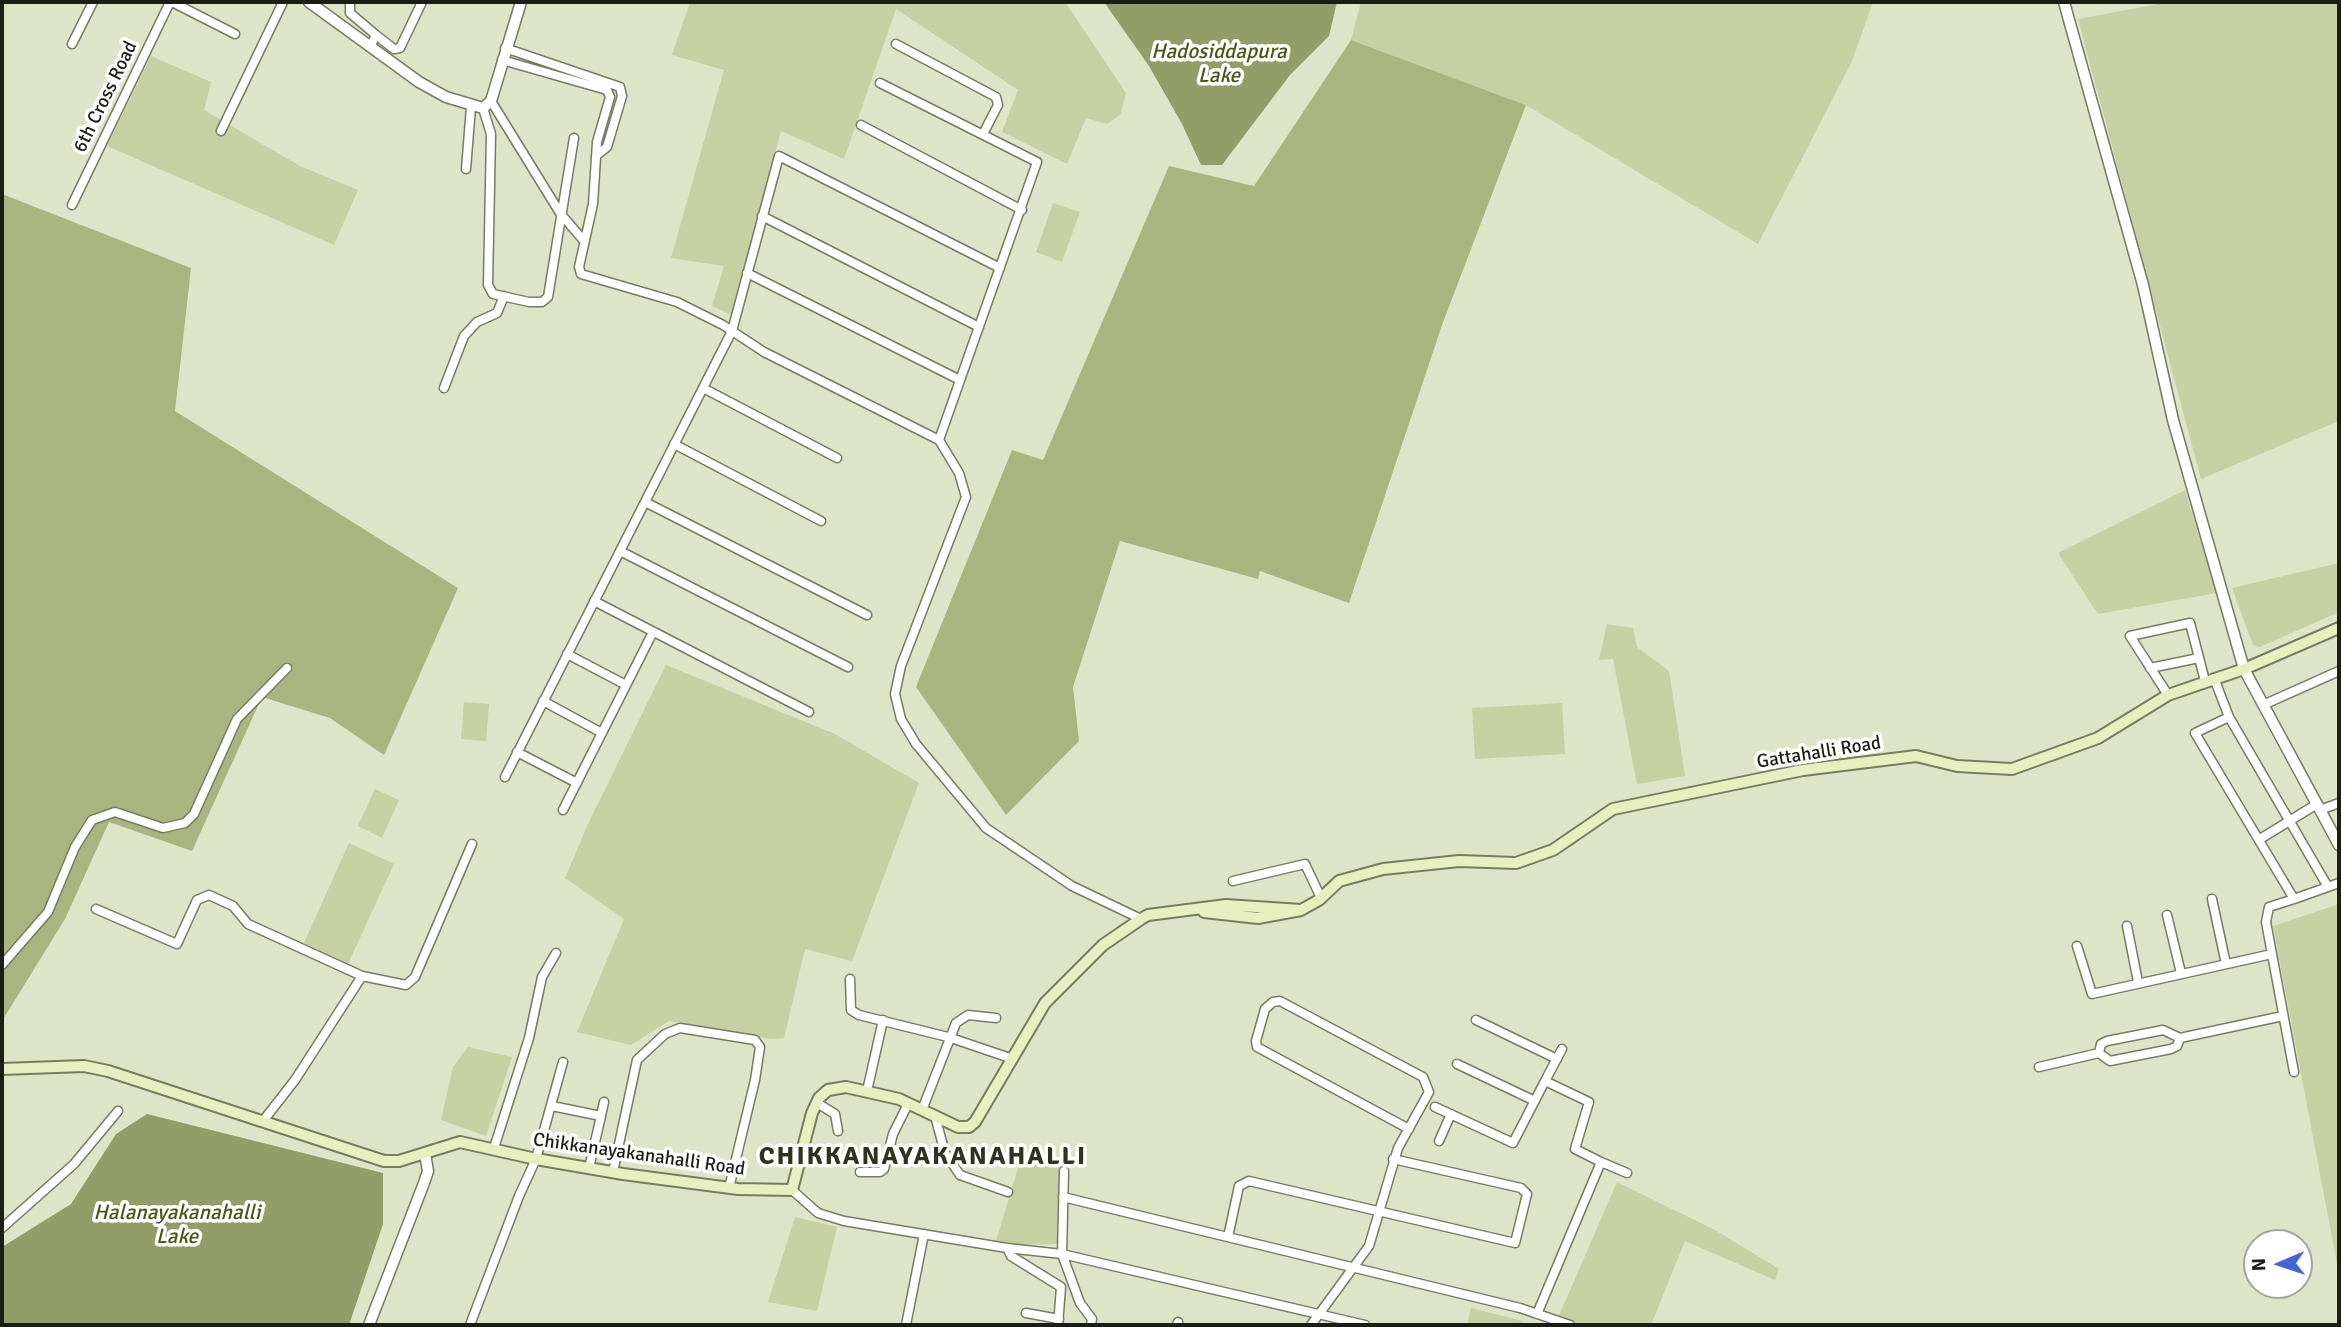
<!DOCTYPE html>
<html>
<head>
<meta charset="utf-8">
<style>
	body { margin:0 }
	#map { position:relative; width:2341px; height:1327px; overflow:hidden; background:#dde4c8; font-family:Signika,sans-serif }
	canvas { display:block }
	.frame { position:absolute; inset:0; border:4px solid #1b1e14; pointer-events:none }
	.north { position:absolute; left:2243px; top:1229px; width:70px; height:70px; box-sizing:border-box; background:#fff; border:2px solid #a4a5a1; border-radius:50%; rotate:268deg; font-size:19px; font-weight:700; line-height:28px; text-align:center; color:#1b1e14 }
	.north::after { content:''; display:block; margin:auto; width:24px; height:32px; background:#4564d7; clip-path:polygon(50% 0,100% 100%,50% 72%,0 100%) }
</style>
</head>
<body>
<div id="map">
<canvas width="2341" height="1327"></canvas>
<div class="frame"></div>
<div class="north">N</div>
</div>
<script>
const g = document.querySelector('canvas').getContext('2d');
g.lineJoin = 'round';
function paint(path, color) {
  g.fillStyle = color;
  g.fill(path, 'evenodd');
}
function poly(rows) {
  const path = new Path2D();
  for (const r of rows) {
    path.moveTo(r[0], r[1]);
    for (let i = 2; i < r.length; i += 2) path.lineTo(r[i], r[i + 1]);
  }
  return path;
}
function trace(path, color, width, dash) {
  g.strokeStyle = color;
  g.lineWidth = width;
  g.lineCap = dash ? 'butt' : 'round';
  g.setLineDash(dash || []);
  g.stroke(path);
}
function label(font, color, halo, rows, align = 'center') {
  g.font = font + ' Signika,sans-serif';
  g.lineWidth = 7;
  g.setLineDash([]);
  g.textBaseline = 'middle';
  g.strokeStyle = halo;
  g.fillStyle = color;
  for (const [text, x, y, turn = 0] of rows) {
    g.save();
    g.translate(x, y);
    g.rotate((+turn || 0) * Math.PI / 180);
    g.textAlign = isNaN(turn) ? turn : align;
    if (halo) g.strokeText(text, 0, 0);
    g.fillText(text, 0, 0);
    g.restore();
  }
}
paint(poly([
	[690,2,1065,2,1126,93,1120,115,1107,124,1086,118,1067,164,1002,132,1018,90,896,9,844,159,781,131,732,315,712,306,724,266,671,258,724,70,672,55],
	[1361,2,1873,2,1852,61,1758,244,1526,105,1351,40],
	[2169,2,2339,2,2339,421,2201,479,2078,19],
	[151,56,211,82,204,110,300,166,358,190,334,245,107,146],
	[1053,203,1080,212,1062,262,1036,252],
	[2185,490,2217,593,2098,614,2058,553],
	[2339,563,2339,612,2260,647,2253,645,2232,588],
	[1607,624,1633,628,1637,647,1669,671,1685,776,1637,784,1613,659,1599,660],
	[666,665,835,734,919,783,852,961,805,949,784,1038,770,1039,669,1021,631,1045,577,1032,624,919,565,878,588,824],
	[464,702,489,704,486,741,461,739],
	[1562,703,1565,754,1475,759,1472,708],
	[375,789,399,800,382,838,358,826],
	[349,843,394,864,348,964,304,943],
	[2339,904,2339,1274,2273,926],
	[468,1047,512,1057,486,1136,441,1120,453,1067],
	[1022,1155,1059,1166,1057,1244,1002,1245,996,1241],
	[1617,1182,1715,1230,1779,1269,1775,1280,1685,1241,1651,1325,1582,1325,1558,1318],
	[795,1217,837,1227,817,1311,768,1302],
	[1471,1308,1523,1321,1522,1325,1467,1325]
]), '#c6d0a3');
paint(poly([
	[1351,40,1526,105,1442,325,1349,603,1260,571,1258,579,1120,541,1073,687,1079,741,1006,815,916,687,1012,450,1043,460,1169,166,1254,186],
	[2,194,191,268,175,411,458,588,384,755,330,718,262,697,192,851,109,822,65,919,2,1021]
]), '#a9b57f');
paint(poly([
	[1104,2,1337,2,1329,36,1290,75,1222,165,1201,165,1182,124,1149,66],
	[147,1114,383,1173,383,1224,349,1325,2,1325,2,1247,71,1204,116,1134]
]), '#929d68');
const minor = poly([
	[172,2,235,34],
	[350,2,350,13,376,35],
	[72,44,93,2],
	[896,44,996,97,998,105,983,134],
	[370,47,376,35,394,49,400,48,422,2],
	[505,48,620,87,622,96,607,147,597,155],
	[502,60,607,90,610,97,597,142,593,204,579,267,581,274,677,302,723,325,764,352,939,440,959,473,966,497,901,666,895,694,901,719,916,744,986,828,1072,886,1141,919],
	[880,83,1037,162,939,440],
	[491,101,560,213,584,241],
	[483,108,491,134,488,285,493,294,529,302,542,302,548,297,574,138],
	[861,125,1022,210],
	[221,131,283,2],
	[466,169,471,107],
	[72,205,170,2],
	[762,216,979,327],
	[747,273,960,380],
	[444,388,464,336,477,322,497,313,504,296],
	[703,388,837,458],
	[674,444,821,521],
	[645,502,867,615],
	[620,551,848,667],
	[594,601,809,712],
	[567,654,626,685],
	[2150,668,2199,658],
	[2214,678,2229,717],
	[2168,695,2130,636,2190,623,2205,681],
	[543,701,602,733],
	[2263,705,2339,671],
	[517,752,577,783],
	[505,777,732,331,779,156,1000,268],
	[563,810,653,632],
	[2320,810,2339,803],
	[2260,839,2317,804],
	[1233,881,1305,864,1321,898],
	[2328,887,2229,717,2195,733,2294,899,2339,883],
	[2212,899,2226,964],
	[96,909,177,944,197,900,209,895,233,906,248,924,362,976,295,1080,263,1121],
	[2167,915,2181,973],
	[2127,926,2138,982],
	[2077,946,2092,994,2272,954],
	[2,965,48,912,75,847,92,820,115,812,163,828,185,823,194,814,237,719,287,668],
	[362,976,406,985,415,977,472,844],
	[850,979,851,1010,859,1015,948,1037,1013,1059],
	[1476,1020,1557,1059],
	[2099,1053,2110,1061,2171,1049,2177,1046,2180,1038],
	[1457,1064,1535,1101],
	[2039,1067,2099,1053,2101,1044,2107,1041,2163,1030,2180,1038,2283,1016],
	[2294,1072,2266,922,2269,907,2294,899],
	[867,1091,883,1020],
	[817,1103,835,1114,838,1131],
	[552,1106,601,1116,589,1168],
	[1435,1107,1513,1143,1545,1081],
	[922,1110,956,1023,968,1015,996,1018],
	[601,1116,604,1102],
	[935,1116,945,1153,960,1175,1008,1192],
	[1439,1141,1451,1114],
	[494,1148,529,1038,542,977,556,953],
	[1601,1162,1627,1173],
	[1064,1171,1062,1254,1365,1325],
	[613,1172,637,1060,665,1034,680,1028,755,1040,760,1047,755,1080,729,1188],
	[860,1172,880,1172,884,1169,893,1134,908,1104],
	[792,1190,818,1213,844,1221,1007,1248,1062,1254,1080,1303,1092,1319,1091,1325],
	[1063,1197,1520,1308,1570,1325],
	[2,1228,74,1164,118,1111],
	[1228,1237,1239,1186,1249,1181,1515,1243,1527,1194,1521,1188,1393,1159],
	[1007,1248,1011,1256,1061,1287,1058,1325],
	[1026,1313,1059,1319],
	[1537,1314,1601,1162,1575,1149,1589,1102,1545,1081,1562,1049],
	[470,1325,519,1196,536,1159,563,1062],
	[906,1325,924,1234],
	[1177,1325,1178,1322],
	[1311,1325,1369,1246,1398,1148,1429,1092,1423,1077,1280,1001,1273,1002,1265,1009,1256,1041,1257,1047,1409,1129]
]);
const tertiary = poly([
	[309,2,419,82,446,97,483,108,491,101,521,2],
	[2064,2,2143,285,2173,420,2244,669,2339,845],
	[369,1325,424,1183,428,1171,425,1154]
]);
const secondary = poly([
	[1204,912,1258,918,1301,910,1319,900,1339,881,1383,869,1459,861,1516,863,1553,850,1613,809,1803,770,1916,756,1957,766,2012,769,2098,738,2168,695,2244,669,2339,628],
	[2,1069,84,1066,108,1071,384,1161,399,1161,460,1142,536,1159,623,1174,738,1189,792,1190,812,1113,819,1098,828,1090,846,1087,899,1099,958,1127,969,1127,975,1122,1045,1003,1103,945,1141,919,1148,915,1226,905,1301,910]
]);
trace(minor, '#767c63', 11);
trace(tertiary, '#767c63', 13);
trace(secondary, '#767c63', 14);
trace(minor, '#fff', 8);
trace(tertiary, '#fff', 10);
trace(secondary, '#e8efbf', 10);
label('19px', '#1b1e14', '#fff', [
	["6th Cross Road",106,97,-64],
	["Gattahalli Road",1819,753,-9],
	["Chikkanayakanahalli Road",639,1155,8]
]);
label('italic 21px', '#4c561a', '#fff', [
	["Hadosiddapura",1219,52],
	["Lake",1219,76],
	["Halanayakanahalli",177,1213],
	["Lake",177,1237]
]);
g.letterSpacing = '2px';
label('bold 26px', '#2f331d', '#fff', [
	["CHIKKANAYAKANAHALLI",923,1157]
]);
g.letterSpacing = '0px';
</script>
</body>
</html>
